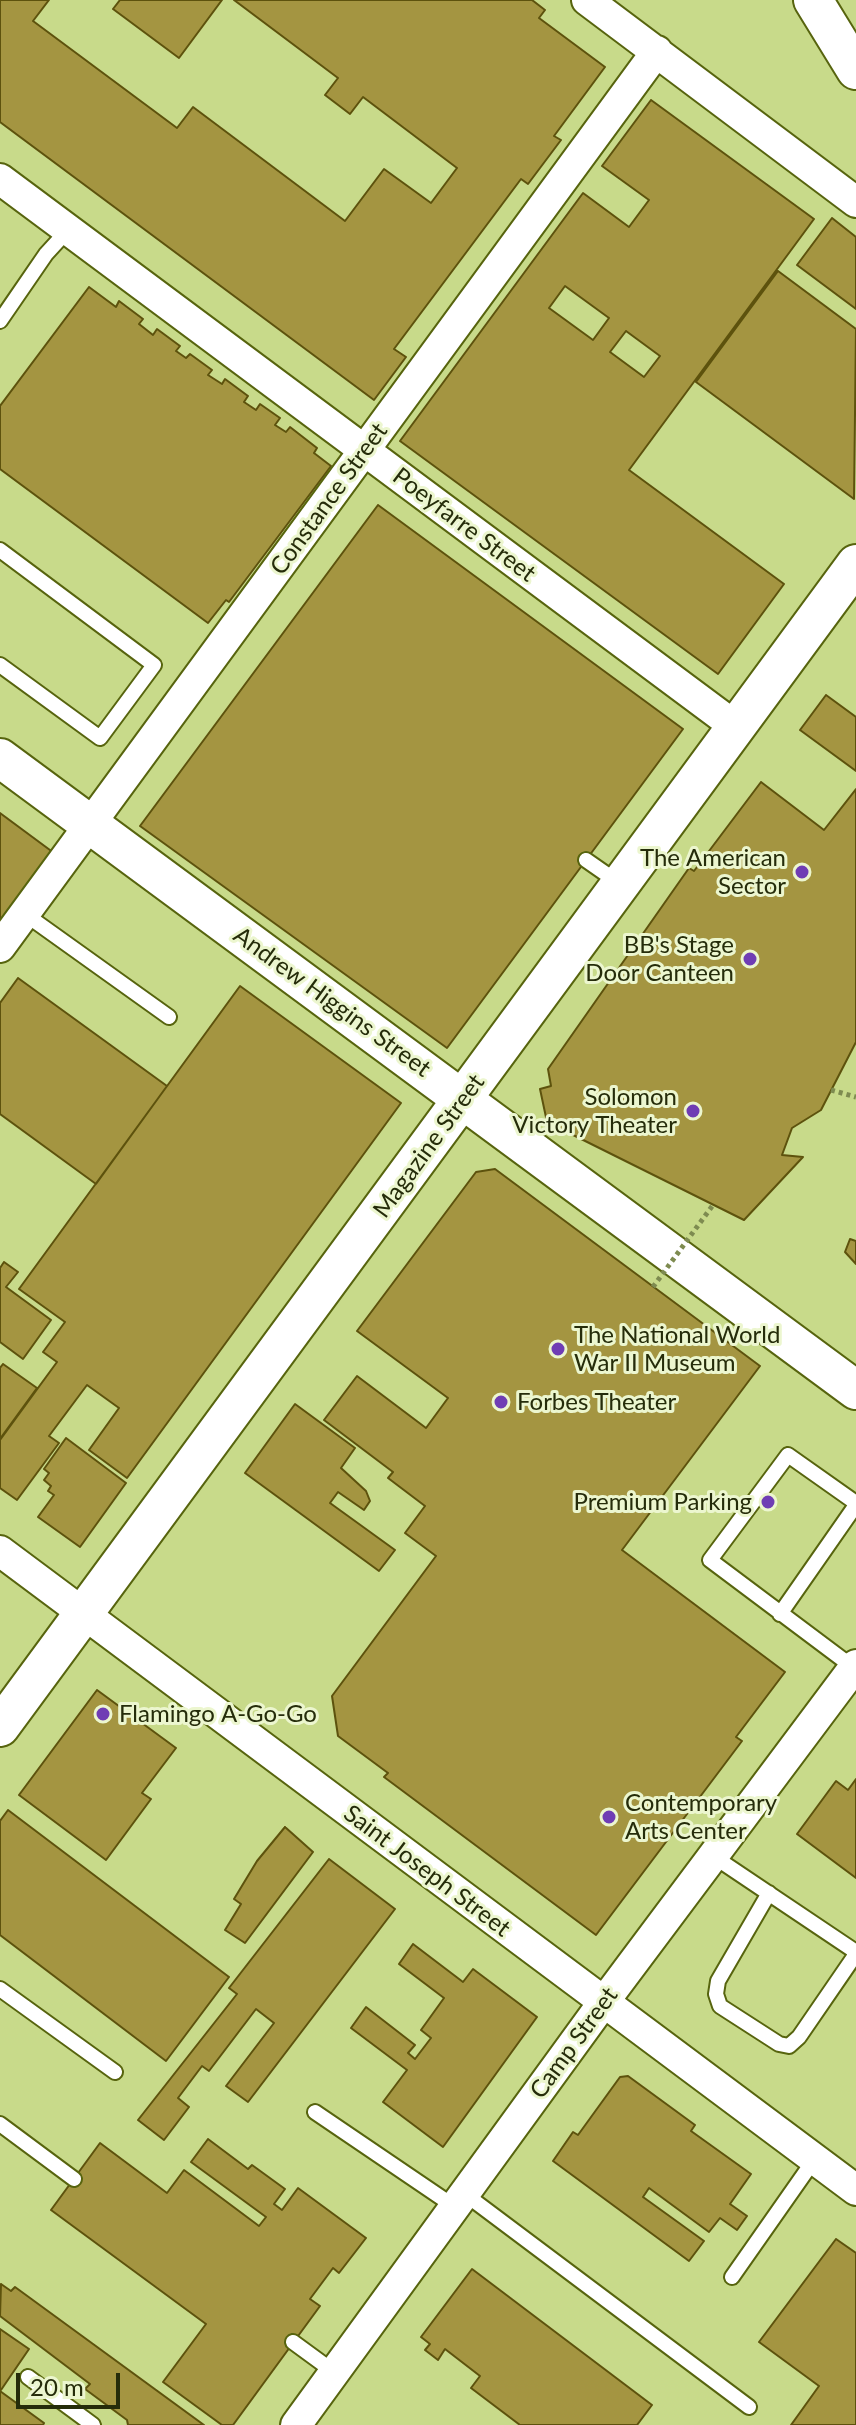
<!DOCTYPE html>
<html>
<head>
<meta charset="utf-8">
<style>
	body { margin:0 }
	#map { position:relative; width:856px; height:2425px; overflow:hidden; background:#c8da8a; font-family:Lato,sans-serif }
	canvas { display:block }
	.scale { position:absolute; left:16px; top:2373px; width:104px; height:36px; box-sizing:border-box; border:4px solid #252c0a; border-top:0; padding-left:10px; font-size:24px; line-height:28px; white-space:nowrap; color:#252c0a; -webkit-text-stroke:6px #ecf6cf; paint-order:stroke }
</style>
</head>
<body>
<div id="map">
<canvas width="856" height="2425"></canvas>
<div class="scale">20 m</div>
</div>
<script>
const g = document.querySelector('canvas').getContext('2d');
g.lineJoin = 'round';
function paint(path, color) {
  g.fillStyle = color;
  g.fill(path, 'evenodd');
}
function poly(rows) {
  const path = new Path2D();
  for (const r of rows) {
    path.moveTo(r[0], r[1]);
    for (let i = 2; i < r.length; i += 2) path.lineTo(r[i], r[i + 1]);
  }
  return path;
}
function trace(path, color, width, dash) {
  g.strokeStyle = color;
  g.lineWidth = width;
  g.lineCap = dash ? 'butt' : 'round';
  g.setLineDash(dash || []);
  g.stroke(path);
}
function label(font, color, halo, rows, align = 'center') {
  g.font = font + ' Lato,sans-serif';
  g.lineWidth = 6;
  g.setLineDash([]);
  g.textBaseline = 'middle';
  g.strokeStyle = halo;
  g.fillStyle = color;
  for (const [text, x, y, turn = 0] of rows) {
    g.save();
    g.translate(x, y);
    g.rotate((+turn || 0) * Math.PI / 180);
    g.textAlign = isNaN(turn) ? turn : align;
    if (halo) g.strokeText(text, 0, 0);
    g.fillText(text, 0, 0);
    g.restore();
  }
}
const building = poly([
	[0,0,49,0,33,21,177,128,193,107,345,221,384,169,431,203,457,168,363,97,350,114,325,95,338,78,234,0,532,0,545,10,539,18,605,67,554,136,561,140,528,184,521,179,394,349,406,357,374,400,0,122,0,0],
	[120,0,222,0,179,58,113,9,120,0],
	[651,100,814,219,629,470,784,584,718,674,400,441,583,193,629,227,649,200,602,166,651,100],
	[565,286,609,318,593,340,549,308,565,286],
	[626,331,660,356,644,377,610,352,626,331],
	[832,218,856,237,856,309,797,265,832,218],
	[778,271,856,329,854,499,696,382,778,271],
	[89,287,116,307,119,301,143,319,139,324,153,335,157,329,180,346,176,351,186,358,190,354,212,370,208,375,222,384,225,379,248,396,244,402,256,410,260,404,280,418,275,425,286,432,290,427,317,448,314,453,331,466,229,602,226,600,208,623,0,469,0,406,89,287],
	[378,505,683,729,447,1048,140,826,378,505],
	[826,695,856,717,856,771,800,730,826,695],
	[761,782,824,830,856,789,856,1042,821,1110,792,1128,782,1155,803,1157,744,1220,547,1122,540,1089,551,1086,548,1069,689,868,694,871,761,782],
	[0,813,54,853,0,927,0,813],
	[18,978,167,1086,96,1184,0,1114,0,1003,18,978],
	[240,986,401,1103,127,1478,89,1450,119,1408,87,1385,49,1436,59,1443,17,1500,0,1488,0,1440,57,1362,43,1352,65,1322,19,1289,240,986],
	[495,1169,760,1366,622,1550,785,1672,736,1737,742,1741,596,1935,384,1777,388,1773,338,1736,332,1696,436,1556,405,1533,425,1506,388,1478,393,1472,324,1420,357,1376,426,1428,448,1398,357,1331,476,1172,495,1169],
	[850,1239,856,1241,856,1264,845,1252,850,1239],
	[4,1262,18,1272,6,1287,51,1320,23,1359,0,1342,0,1268,4,1262],
	[3,1364,37,1388,0,1439,0,1368,3,1364],
	[295,1404,355,1448,341,1468,366,1491,370,1501,364,1510,338,1492,330,1503,395,1550,379,1571,245,1473,295,1404],
	[66,1438,126,1483,80,1547,38,1517,54,1495,48,1491,51,1486,44,1480,49,1473,44,1469,66,1438],
	[97,1690,176,1748,142,1793,151,1799,106,1860,19,1795,97,1690],
	[856,1779,856,1878,797,1834,836,1781,848,1790,856,1779],
	[8,1810,229,1977,166,2061,0,1935,0,1821,8,1810],
	[285,1827,313,1852,245,1943,225,1930,241,1904,234,1899,257,1861,285,1827],
	[329,1859,395,1909,248,2102,226,2086,274,2023,256,2009,209,2071,202,2066,178,2098,189,2107,164,2140,138,2120,237,1994,229,1988,329,1859],
	[413,1944,463,1982,473,1969,537,2017,443,2147,383,2102,407,2070,351,2028,366,2007,415,2045,408,2053,415,2059,431,2038,421,2030,444,1998,399,1964,413,1944],
	[628,2076,695,2125,691,2131,751,2174,730,2204,747,2216,737,2230,720,2218,709,2232,649,2188,643,2197,704,2241,689,2261,553,2161,573,2132,578,2135,620,2077,628,2076],
	[208,2139,248,2169,252,2165,285,2189,274,2204,282,2210,298,2188,366,2238,339,2273,333,2268,310,2299,320,2306,233,2425,222,2425,163,2382,206,2324,51,2210,100,2143,167,2193,184,2170,259,2226,266,2217,191,2162,208,2139],
	[836,2239,856,2253,856,2425,791,2425,819,2386,759,2342,836,2239],
	[472,2269,652,2405,637,2425,520,2425,471,2388,480,2376,445,2349,438,2360,425,2350,430,2344,421,2337,472,2269],
	[1,2284,11,2291,15,2287,204,2425,128,2425,127,2420,85,2389,90,2384,0,2316,1,2284],
	[0,2329,29,2349,1,2390,0,2389,0,2329],
	[0,2391,44,2423,43,2425,0,2425,0,2391]
]);
paint(building, '#a49541');
trace(building, '#5d520d', 2);
const service = poly([
	[0,321,46,254,68,230],
	[0,550,154,665,100,738,0,665],
	[586,860,619,883],
	[25,914,169,1017],
	[780,1614,856,1505],
	[854,1668,710,1560,788,1455,856,1503],
	[713,1856,856,1952],
	[769,1893,718,1981,716,1994,720,2006,779,2044,789,2046,799,2037,856,1954],
	[0,1989,115,2072],
	[315,2112,455,2207],
	[0,2124,74,2179],
	[465,2194,749,2407],
	[732,2277,814,2160],
	[293,2342,334,2372],
	[28,2377,93,2425]
]);
const minor = poly([
	[587,0,856,202],
	[0,179,736,727],
	[0,947,657,51],
	[0,1551,856,2190],
	[296,2425,603,2003,856,1665]
]);
const tertiary = poly([
	[813,0,856,70],
	[0,758,856,1390],
	[0,1727,856,564]
]);
trace(service, '#57640e', 18);
trace(minor, '#57640e', 34);
trace(tertiary, '#57640e', 42);
trace(poly([
	[831,1090,856,1097]
]), '#7e8b50', 5, [4, 4]);
trace(service, '#fff', 14);
trace(minor, '#fff', 30);
trace(tertiary, '#fff', 38);
trace(poly([
	[653,1287,713,1205]
]), '#7e8b50', 5, [4, 4]);
for (const [x, y, r, color] of [
	[802,872,8,"#6f3db4"],
	[750,959,8,"#6f3db4"],
	[693,1111,8,"#6f3db4"],
	[558,1349,8,"#6f3db4"],
	[501,1402,8,"#6f3db4"],
	[768,1502,8,"#6f3db4"],
	[103,1714,8,"#6f3db4"],
	[609,1817,8,"#6f3db4"]
]) {
  const dot = new Path2D();
  dot.arc(x, y, r, 0, 2 * Math.PI);
  g.fillStyle = color;
  g.fill(dot);
  trace(dot, '#ecf6cf', 3);
}
label('24px', '#252c0a', '#ecf6cf', [
	["Constance Street",329,499,-54],
	["Poeyfarre Street",464,525,37],
	["Andrew Higgins Street",332,1002,36],
	["Magazine Street",429,1146,-54],
	["Saint Joseph Street",427,1871,37],
	["Camp Street",574,2043,-54]
]);
label('24px', '#252c0a', '#ecf6cf', [
	["The American",786,858],
	["Sector",786,886],
	["BB's Stage",734,945],
	["Door Canteen",734,973],
	["Solomon",677,1097],
	["Victory Theater",677,1125],
	["The National World",574,1335,"left"],
	["War II Museum",574,1363,"left"],
	["Forbes Theater",517,1402,"left"],
	["Premium Parking",752,1502],
	["Flamingo A-Go-Go",119,1714,"left"],
	["Contemporary",625,1803,"left"],
	["Arts Center",625,1831,"left"]
], 'right');
</script>
</body>
</html>
